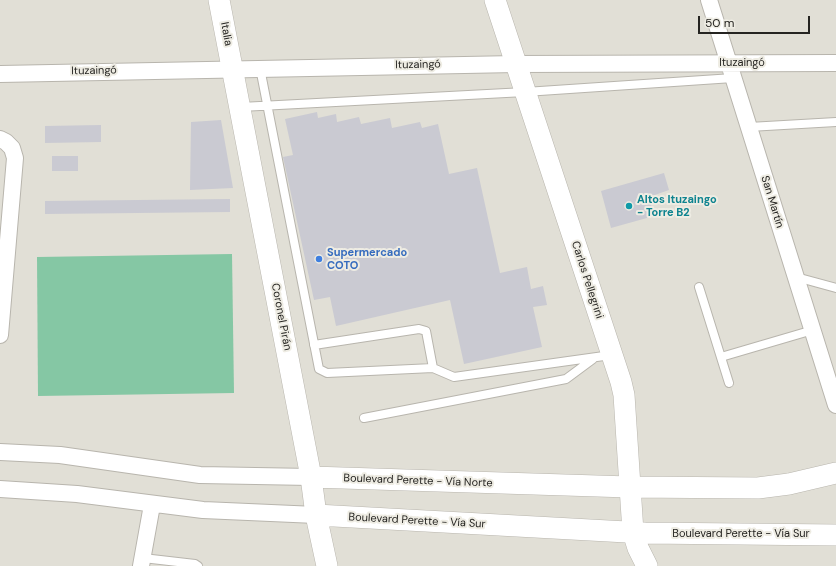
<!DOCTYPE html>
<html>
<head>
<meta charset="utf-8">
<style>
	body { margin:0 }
	#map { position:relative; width:836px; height:566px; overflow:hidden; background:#e1dfd6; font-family:"DM Sans",sans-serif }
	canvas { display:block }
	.scale { position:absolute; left:698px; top:16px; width:112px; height:18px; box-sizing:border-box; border:2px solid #252421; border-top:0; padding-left:5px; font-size:12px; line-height:14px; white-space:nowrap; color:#252421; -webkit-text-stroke:3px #eeece3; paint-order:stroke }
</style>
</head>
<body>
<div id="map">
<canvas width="836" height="566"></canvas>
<div class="scale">50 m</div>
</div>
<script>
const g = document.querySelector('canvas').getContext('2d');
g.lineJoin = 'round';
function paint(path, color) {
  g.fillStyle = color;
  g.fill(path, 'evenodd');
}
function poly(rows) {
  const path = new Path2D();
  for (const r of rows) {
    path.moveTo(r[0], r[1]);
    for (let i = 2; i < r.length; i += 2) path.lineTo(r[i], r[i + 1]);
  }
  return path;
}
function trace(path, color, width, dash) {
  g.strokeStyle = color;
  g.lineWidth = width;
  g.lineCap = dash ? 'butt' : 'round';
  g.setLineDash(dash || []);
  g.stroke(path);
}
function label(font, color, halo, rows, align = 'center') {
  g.font = font + ' "DM Sans",sans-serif';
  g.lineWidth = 4;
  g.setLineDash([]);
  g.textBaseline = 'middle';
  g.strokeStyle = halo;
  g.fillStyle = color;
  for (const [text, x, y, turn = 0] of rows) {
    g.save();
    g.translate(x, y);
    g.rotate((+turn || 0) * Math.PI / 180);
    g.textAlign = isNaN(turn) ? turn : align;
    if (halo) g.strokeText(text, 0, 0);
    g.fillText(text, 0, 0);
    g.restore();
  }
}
paint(poly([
	[232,254,234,393,38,396,37,257]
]), '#85c7a4');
paint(poly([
	[317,112,318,118,336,114,337,122,359,117,361,124,390,118,392,128,420,122,422,128,438,124,449,174,477,168,500,273,527,267,531,289,543,286,547,305,533,307,542,347,464,364,450,300,336,326,330,297,314,300,283,157,293,155,285,119],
	[221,120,233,188,190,190,191,122],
	[101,125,101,142,45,143,45,126],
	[52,156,78,156,78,171,52,171],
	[664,173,669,190,649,197,654,216,611,228,601,191],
	[230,199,230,212,45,214,45,201]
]), '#cacad2');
const service = poly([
	[260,68,319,369,327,373,433,368,454,377,611,355],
	[241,107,525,92,733,78],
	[749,127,836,122],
	[796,277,836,288],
	[699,287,729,383],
	[314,345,419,329,426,331,433,368],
	[721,357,813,330],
	[364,418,566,379,593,359],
	[143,558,195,564,198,566]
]);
const minor = poly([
	[709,0,836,405],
	[0,74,516,64,836,63],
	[0,139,6,142,12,148,15,158,0,335],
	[0,452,60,455,200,475,311,477],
	[0,489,77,494,203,510,316,515],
	[141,566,152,505]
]);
const tertiary = poly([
	[219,0,311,477,316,515,327,566],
	[495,0,621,382,624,395,633,532,638,548,647,566],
	[311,477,629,487,758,488,789,484,836,473],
	[316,515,645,533,836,535]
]);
trace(service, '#b8b5ad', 10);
trace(minor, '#b8b5ad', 18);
trace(tertiary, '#b8b5ad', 22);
trace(service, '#fff', 8);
trace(minor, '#fff', 16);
trace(tertiary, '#fff', 21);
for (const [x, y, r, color] of [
	[629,206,4,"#0f9aa8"],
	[319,259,4,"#3f7fe0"]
]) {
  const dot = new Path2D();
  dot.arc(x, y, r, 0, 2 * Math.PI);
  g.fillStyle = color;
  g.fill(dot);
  trace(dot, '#eeece3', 1.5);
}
label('11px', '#252421', '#eeece3', [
	["Italia",226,34,79],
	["Ituzaingó",742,63],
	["Ituzaingó",418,65,-1],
	["Ituzaingó",94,71,-1],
	["San Martín",772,202,73],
	["Carlos Pellegrini",587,280,72],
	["Coronel Pirán",281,317,79],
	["Boulevard Perette - Vía Norte",418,481,2],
	["Boulevard Perette - Vía Sur",417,521,3],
	["Boulevard Perette - Vía Sur",741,534]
]);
label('bold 11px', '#0d838f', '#eeece3', [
	["Altos Ituzaingo",637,200],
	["- Torre B2",637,213]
], 'left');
label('bold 11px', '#366cbe', '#eeece3', [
	["Supermercado",327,253],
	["COTO",327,266]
], 'left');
</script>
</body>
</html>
